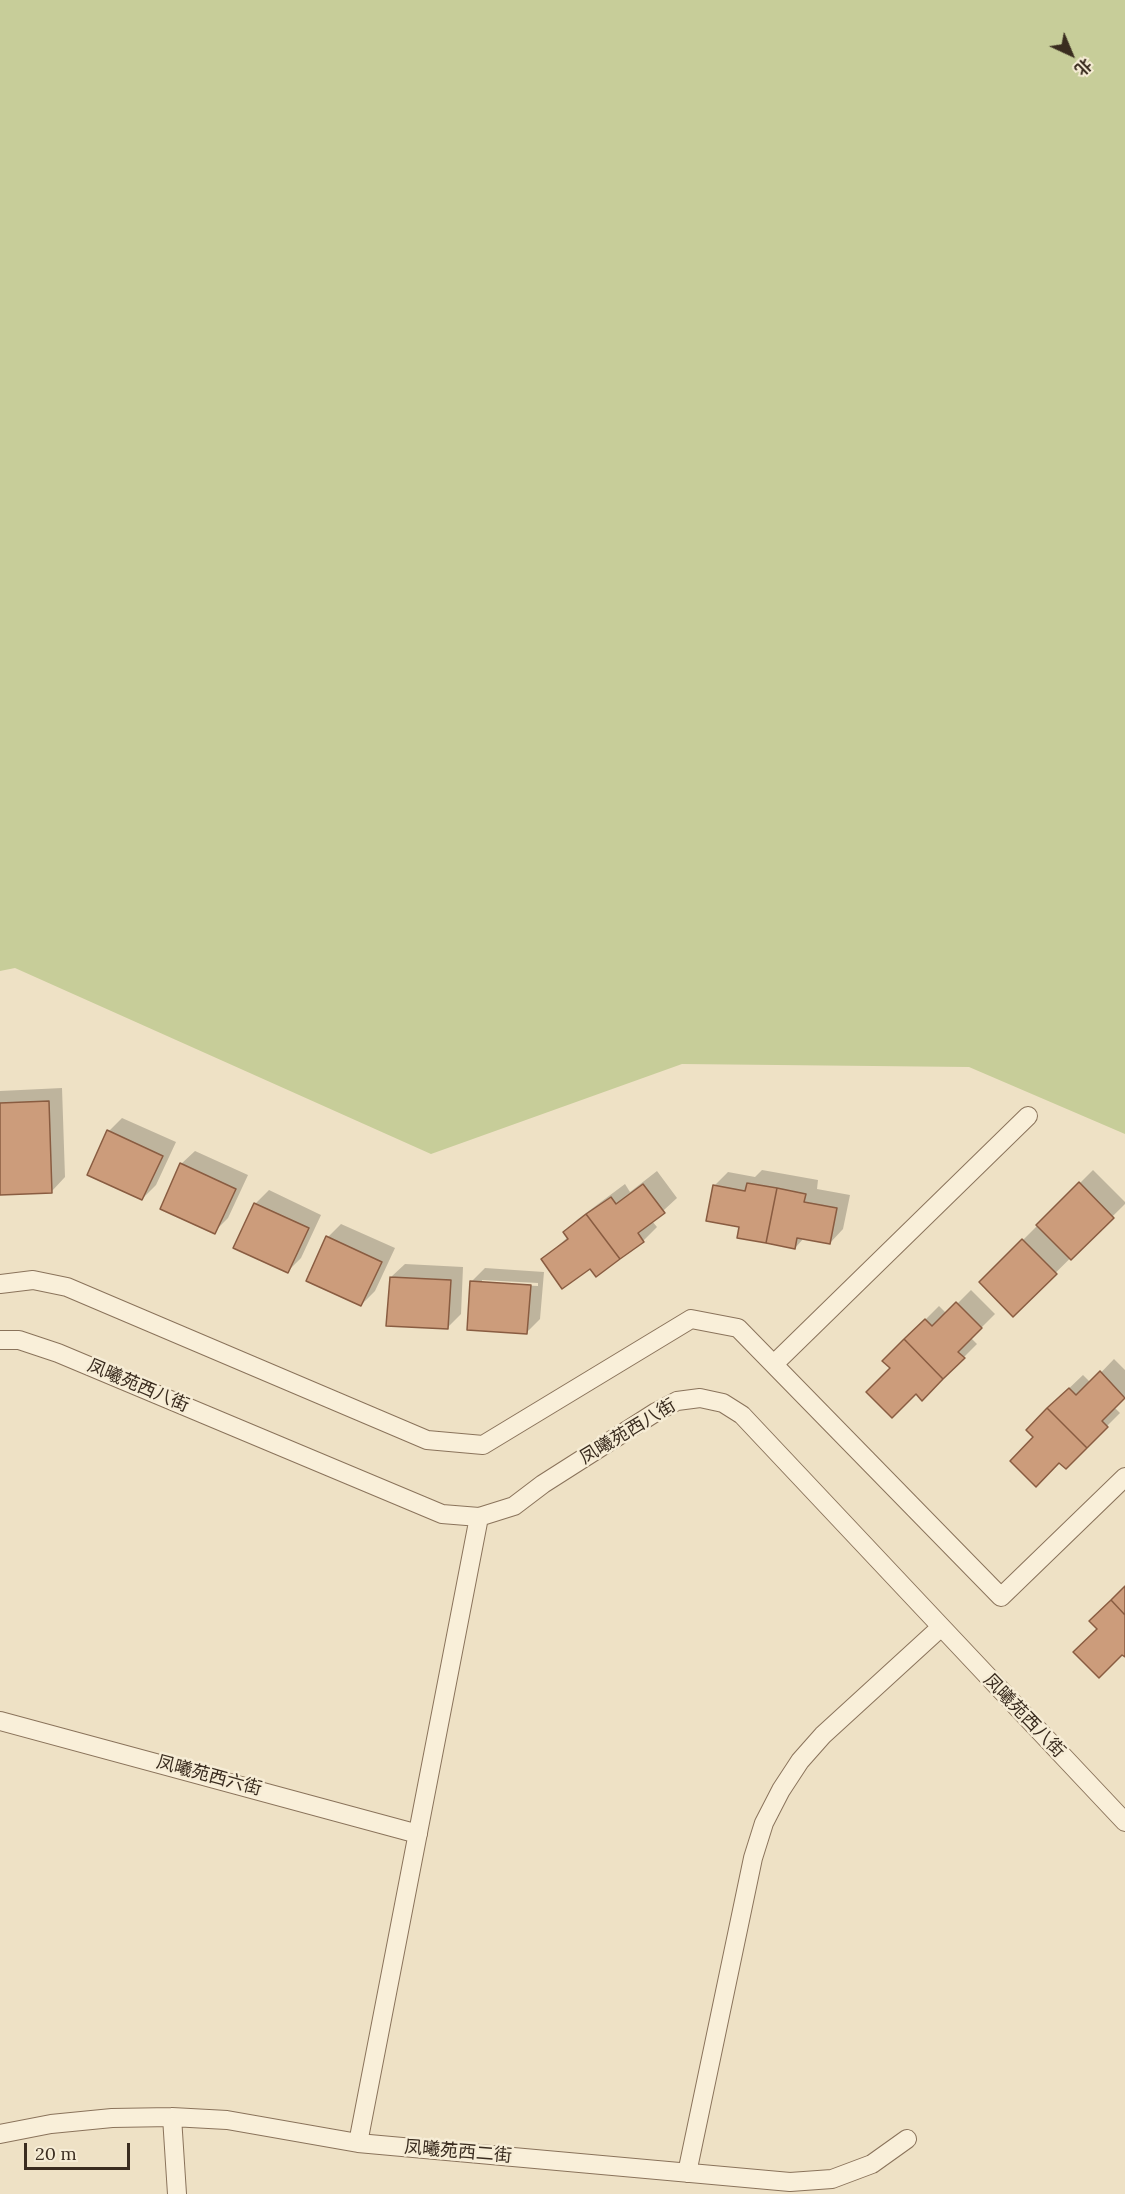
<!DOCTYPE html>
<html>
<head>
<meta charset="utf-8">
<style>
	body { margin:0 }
	#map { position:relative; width:1125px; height:2194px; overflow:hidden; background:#eee1c5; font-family:Lora,"Noto Sans SC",serif }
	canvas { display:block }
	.north { position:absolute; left:1041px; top:24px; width:60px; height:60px; -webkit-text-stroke:4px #f6ecd5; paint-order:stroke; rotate:136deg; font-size:16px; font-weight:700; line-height:24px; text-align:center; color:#3a2c1f }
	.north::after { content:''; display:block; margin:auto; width:21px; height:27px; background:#3a2c1f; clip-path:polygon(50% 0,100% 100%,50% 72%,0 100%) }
	.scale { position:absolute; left:24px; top:2143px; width:106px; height:27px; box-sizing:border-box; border:3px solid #3a2c1f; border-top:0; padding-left:8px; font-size:18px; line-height:21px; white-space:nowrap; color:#3a2c1f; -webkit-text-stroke:4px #f6ecd5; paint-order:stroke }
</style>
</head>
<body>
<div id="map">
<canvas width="1125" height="2194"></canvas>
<div class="north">北</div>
<div class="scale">20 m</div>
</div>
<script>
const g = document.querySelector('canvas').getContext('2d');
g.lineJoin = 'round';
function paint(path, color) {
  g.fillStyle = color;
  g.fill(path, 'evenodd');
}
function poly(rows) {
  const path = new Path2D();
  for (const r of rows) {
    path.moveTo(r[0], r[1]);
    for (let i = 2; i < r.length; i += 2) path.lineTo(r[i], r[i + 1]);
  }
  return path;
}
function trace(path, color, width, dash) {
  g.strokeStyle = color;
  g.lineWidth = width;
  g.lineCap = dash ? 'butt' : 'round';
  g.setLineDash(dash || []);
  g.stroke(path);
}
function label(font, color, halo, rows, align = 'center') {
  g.font = font + ' Lora,"Noto Sans SC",serif';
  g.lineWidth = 5;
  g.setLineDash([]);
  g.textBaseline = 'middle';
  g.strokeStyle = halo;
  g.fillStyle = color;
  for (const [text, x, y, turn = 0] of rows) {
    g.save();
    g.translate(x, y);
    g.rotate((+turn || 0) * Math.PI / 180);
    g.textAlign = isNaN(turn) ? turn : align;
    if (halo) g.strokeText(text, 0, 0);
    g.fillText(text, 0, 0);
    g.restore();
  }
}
paint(poly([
	[0,0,1125,0,1125,1134,969,1067,682,1064,431,1154,15,968,0,971]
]), '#c7cd99');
paint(poly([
	[62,1088,65,1177,52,1191,0,1193,0,1091],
	[122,1118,176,1142,156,1185,142,1199,109,1131],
	[195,1151,248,1175,228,1218,214,1232,181,1164],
	[762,1170,818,1180,817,1189,850,1195,843,1229,830,1243,804,1238,795,1248,740,1226,714,1186,728,1172,755,1177],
	[1093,1170,1125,1202,1125,1204,1013,1315,981,1282],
	[657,1171,677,1198,652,1221,657,1227,643,1241,597,1275,590,1267,543,1259,568,1237,565,1232,578,1219,625,1184,630,1192],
	[269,1190,321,1215,301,1258,288,1271,255,1204],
	[341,1224,395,1248,375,1291,361,1305,328,1237],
	[405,1264,463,1267,461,1314,447,1328,391,1277],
	[485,1268,544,1272,540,1319,527,1332,471,1282],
	[482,1280,538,1283,538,1286,482,1283],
	[971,1290,995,1314,971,1338,977,1344,922,1399,884,1361,939,1306,947,1314],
	[1114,1359,1125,1370,1125,1396,1114,1407,1120,1413,1066,1467,1035,1437,1062,1395,1083,1375,1091,1383]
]), '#0003');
const building = poly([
	[49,1101,52,1193,0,1195,0,1103,49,1101],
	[107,1130,163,1156,142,1200,87,1175,107,1130],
	[180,1163,236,1189,215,1234,160,1209,180,1163],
	[1079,1182,1114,1218,1071,1260,1036,1225,1079,1182],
	[747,1183,777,1188,766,1243,737,1238,739,1227,706,1221,713,1185,745,1191,747,1183],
	[643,1184,665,1213,638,1233,644,1242,620,1259,586,1214,611,1197,616,1204,643,1184],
	[777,1188,806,1194,804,1202,837,1208,830,1244,797,1238,795,1249,766,1243,777,1188],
	[254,1203,309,1228,288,1273,233,1248,254,1203],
	[586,1214,620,1259,596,1277,590,1269,562,1289,541,1259,568,1239,563,1232,586,1214],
	[326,1236,382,1262,361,1306,306,1281,326,1236],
	[1022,1239,1057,1274,1013,1317,979,1282,1022,1239],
	[390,1277,451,1280,448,1329,386,1326,390,1277],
	[470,1281,531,1285,527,1334,467,1330,470,1281],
	[956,1302,982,1328,958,1352,965,1358,943,1379,904,1339,925,1319,932,1326,956,1302],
	[904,1339,943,1379,922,1401,916,1394,892,1418,866,1392,890,1368,882,1361,904,1339],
	[1100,1371,1125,1398,1102,1421,1108,1427,1087,1448,1047,1408,1069,1388,1076,1395,1100,1371],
	[1047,1408,1087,1448,1066,1469,1059,1463,1036,1487,1010,1461,1033,1437,1026,1430,1047,1408],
	[1125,1586,1125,1615,1111,1600,1125,1586],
	[1111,1600,1125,1615,1125,1657,1122,1655,1099,1678,1073,1652,1097,1629,1089,1621,1111,1600]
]);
paint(building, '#cc9c7b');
trace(building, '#895c41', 1.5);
const service = poly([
	[0,1284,33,1280,67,1287,427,1440,483,1445,691,1319,738,1328,1001,1597,1125,1477],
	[0,1340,19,1340,58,1353,442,1514,479,1517,514,1506,543,1484,656,1412,677,1401,700,1398,723,1403,742,1415,1125,1822],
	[774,1364,1028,1116],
	[0,1721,418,1834],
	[172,2117,177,2194],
	[0,2134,51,2124,112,2118,172,2117,227,2120,358,2143,790,2182,832,2179,872,2164,907,2139],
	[358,2143,479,1517],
	[687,2173,753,1858,764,1823,781,1790,800,1761,823,1735,940,1628]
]);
trace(service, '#8a735b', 20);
trace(service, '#f9efd9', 18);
label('18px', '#3a2c1f', '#f6ecd5', [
	["凤曦苑西八街",138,1386,23],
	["凤曦苑西八街",628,1432,-31],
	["凤曦苑西八街",1024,1716,46],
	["凤曦苑西六街",209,1776,15],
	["凤曦苑西二街",458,2152,5]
]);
</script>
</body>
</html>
